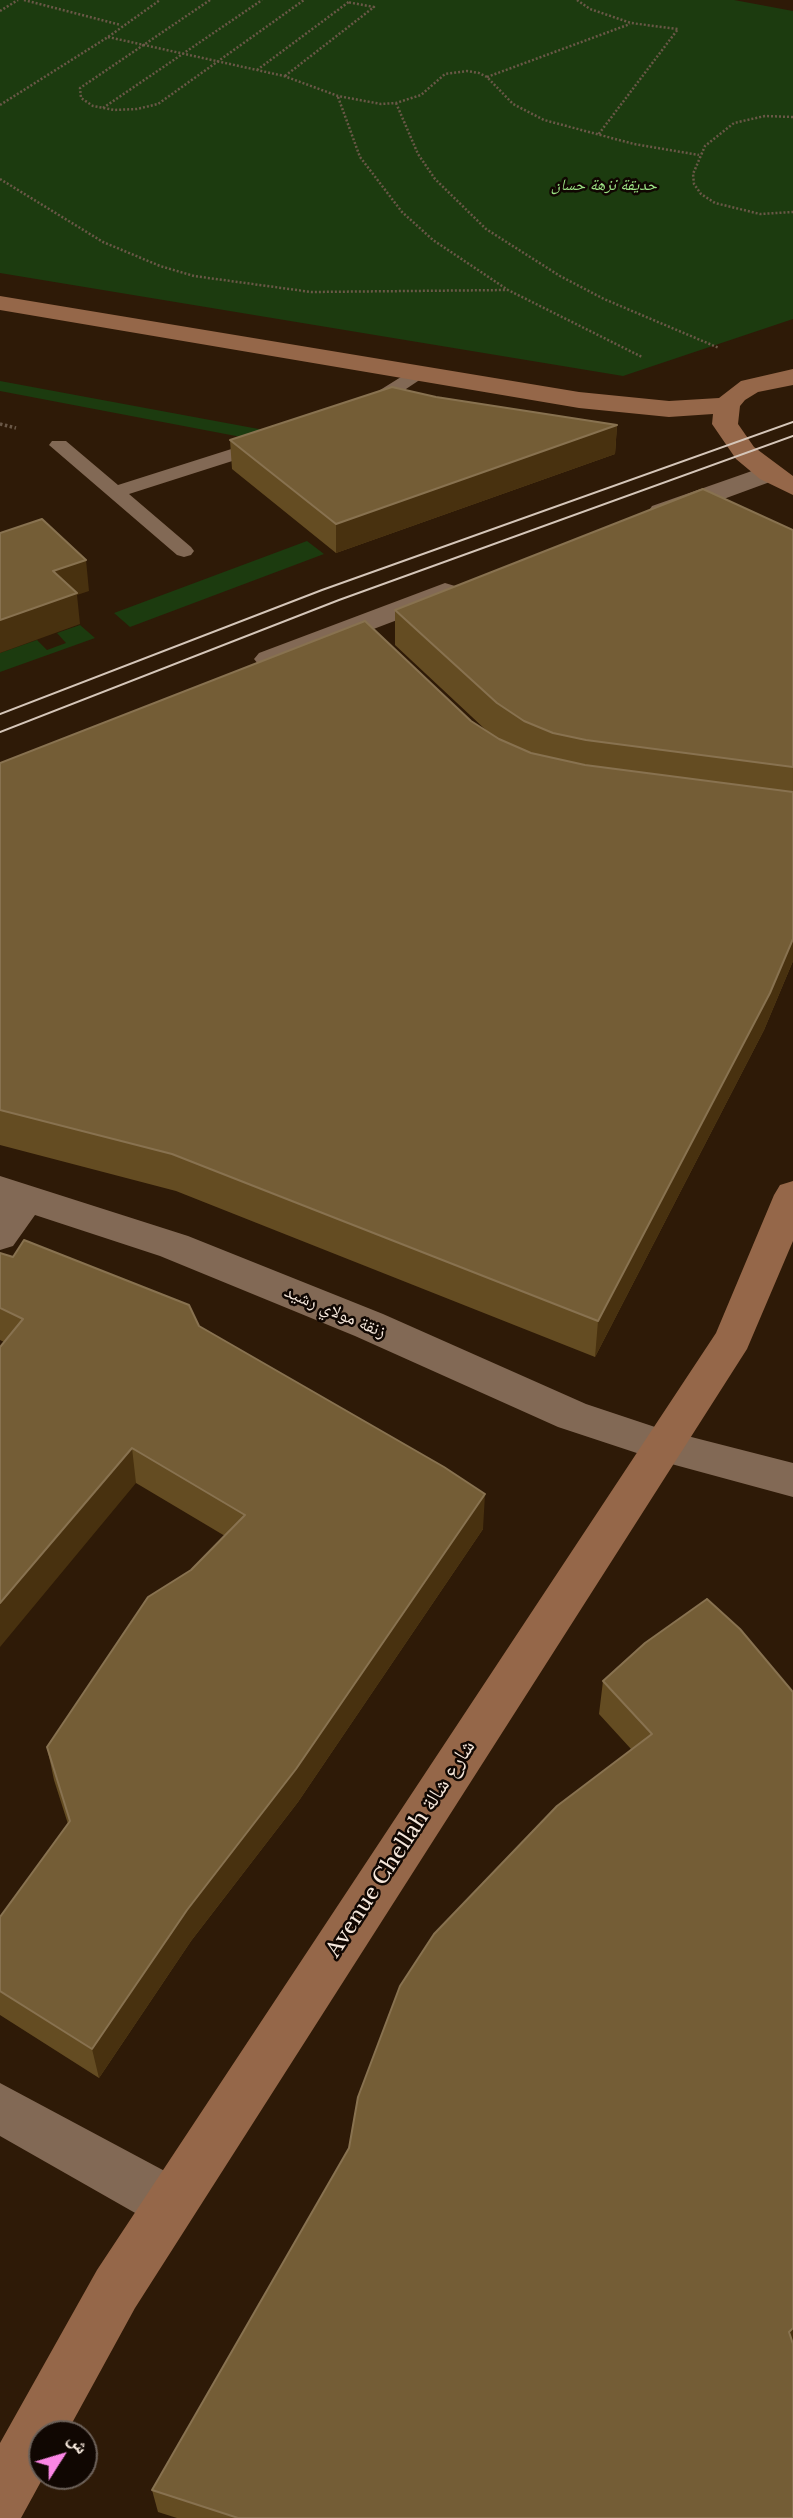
<!DOCTYPE html>
<html>
<head>
<meta charset="utf-8">
<style>
	body { margin:0 }
	#map { position:relative; width:793px; height:2518px; overflow:hidden; background:#2e1a07; font-family:"Libre Baskerville","Noto Naskh Arabic",serif }
	canvas { display:block }
	.north { position:absolute; left:28px; top:2420px; width:70px; height:70px; box-sizing:border-box; background:#100702; border:2px solid #6c6159; border-radius:50%; rotate:53deg; font-size:19px; font-weight:700; line-height:28px; text-align:center; color:#f6e8dc }
	.north::after { content:''; display:block; margin:auto; width:24px; height:32px; background:#fb86e5; clip-path:polygon(50% 0,100% 100%,50% 72%,0 100%) }
</style>
</head>
<body>
<div id="map">
<canvas width="793" height="2518"></canvas>
<div class="north">ش</div>
</div>
<script>
const g = document.querySelector('canvas').getContext('2d');
g.lineJoin = 'round';
function paint(path, color) {
  g.fillStyle = color;
  g.fill(path, 'evenodd');
}
function poly(rows) {
  const path = new Path2D();
  for (const r of rows) {
    path.moveTo(r[0], r[1]);
    for (let i = 2; i < r.length; i += 2) path.lineTo(r[i], r[i + 1]);
  }
  return path;
}
function trace(path, color, width, dash) {
  g.strokeStyle = color;
  g.lineWidth = width;
  g.lineCap = dash ? 'butt' : 'round';
  g.setLineDash(dash || []);
  g.stroke(path);
}
function label(font, color, halo, rows, align = 'center') {
  g.font = font + ' "Libre Baskerville","Noto Naskh Arabic",serif';
  g.lineWidth = 5;
  g.setLineDash([]);
  g.textBaseline = 'middle';
  g.strokeStyle = halo;
  g.fillStyle = color;
  for (const [text, x, y, turn = 0] of rows) {
    g.save();
    g.translate(x, y);
    g.rotate((+turn || 0) * Math.PI / 180);
    g.textAlign = isNaN(turn) ? turn : align;
    if (halo) g.strokeText(text, 0, 0);
    g.fillText(text, 0, 0);
    g.restore();
  }
}
paint(poly([
	[0,0,734,0,793,11,793,319,623,376,0,273],
	[0,381,264,430,257,440,0,391],
	[307,541,324,554,130,627,114,613],
	[80,625,95,638,0,672,0,653,37,640,47,650,66,643,57,633]
]), '#1c3b0f');
trace(poly([
	[24,0,121,25],
	[210,0,80,88,81,98,93,106,114,110,137,109,158,104,304,0],
	[577,0,590,9,631,23,678,29,598,135],
	[0,11,18,0],
	[108,37,284,76,338,96,381,104,396,103,421,95,445,74,467,71,479,73,487,77,513,104,544,120,634,144,699,155],
	[257,70,350,1],
	[285,76,374,7,347,2],
	[487,77,630,24],
	[338,97,360,157,402,212,433,240,508,290,642,357],
	[396,103,418,154,435,179,486,229,560,276,604,299,719,348],
	[0,105,108,37,160,0],
	[103,108,262,0],
	[793,117,765,116,734,123,705,146,693,174,694,184,701,194,715,203,760,214,793,212],
	[0,179,103,242,160,266,194,276,311,292,508,290]
]), '#6a5847', 2.5, [2, 2]);
trace(poly([
	[0,424,16,428]
]), '#6a5847', 3.5, [2.5, 2.5]);
paint(poly([
	[417,367,426,373,424,377,370,413,356,413,354,409,356,405,417,367],
	[266,438,276,444,273,448,129,494,191,547,194,551,191,555,184,557,177,555,49,445,52,441,66,441,118,485,266,438]
]), '#826955');
paint(poly([
	[769,465,778,467,782,473,778,479,672,518,662,520,652,518,648,512,652,506,769,465],
	[445,583,455,586,459,592,455,598,279,665,269,668,259,665,254,659,259,653,445,583],
	[0,1176,188,1236,383,1314,586,1404,664,1430,793,1463,793,1497,664,1462,558,1427,355,1336,160,1256,35,1215,13,1246,0,1250,0,1176],
	[0,2083,189,2184,196,2203,189,2222,170,2229,151,2222,0,2136,0,2083]
]), '#826955');
paint(poly([
	[0,296,579,392,669,401,719,398,741,381,793,369,793,385,758,392,745,400,740,406,738,424,754,447,793,476,793,495,760,479,736,459,712,424,713,414,669,417,579,408,0,310,0,296],
	[793,1181,793,1241,747,1349,135,2308,66,2434,42,2434,44,2476,21,2518,0,2518,0,2443,97,2270,716,1333,774,1195,780,1185,793,1181]
]), '#956749');
trace(poly([
	[0,714,322,590,793,422],
	[0,732,339,600,793,436]
]), '#d5c6b9', 2);
paint(poly([
	[436,397,617,425,615,454,336,553,232,469,230,440],
	[793,530,793,961,764,1030,595,1357,176,1191,0,1145,0,763,471,721,487,731,395,645,395,610],
	[0,1253,199,1326,483,1529,298,1802,191,1941,99,2078,0,2015,0,1917,68,1824,54,1780,47,1747,191,1570,225,1536,136,1483,4,1342,0,1340],
	[645,1643,793,2518,177,2518,158,2512,152,2490,349,2148,631,1749,599,1714,603,1681]
]), '#644c22');
paint(poly([
	[617,425,615,454,336,553,336,524],
	[86,560,89,591,77,595,80,624,0,653,0,620,53,571],
	[793,939,793,961,764,1030,595,1357,598,1321],
	[132,1448,136,1483,0,1647,0,1603],
	[485,1494,483,1529,298,1802,191,1941,99,2078,92,2049,187,1910],
	[793,2328,793,2344,789,2332]
]), '#48310f');
const building = poly([
	[392,387,436,397,617,425,336,524,230,440,392,387],
	[703,489,793,530,793,767,586,740,553,733,524,721,497,703,395,610,703,489],
	[42,519,86,560,53,571,77,593,0,620,0,533,42,519],
	[365,621,471,721,499,739,531,753,585,765,793,792,793,939,770,993,598,1321,172,1154,0,1110,0,763,365,621],
	[24,1240,189,1305,199,1326,444,1467,485,1494,296,1769,187,1910,92,2049,0,1991,0,1917,70,1821,47,1747,148,1597,191,1570,245,1515,132,1448,0,1603,0,1347,23,1319,0,1308,0,1253,13,1257,24,1240],
	[707,1599,740,1629,793,1692,793,2328,789,2332,793,2344,793,2518,238,2518,152,2490,349,2148,358,2097,400,1986,434,1934,557,1806,652,1734,603,1681,645,1643,707,1599]
]);
paint(building, '#745d36');
trace(building, '#887250', 2);
label('italic 16px', '#9ee586', '#100702', [
	["حديقة نزهة حسان",604,185]
]);
label('18px', '#f6e8dc', '#100702', [
	["زنقة مولاي رشيد",335,1312,23]
]);
label('21px', '#f6e8dc', '#100702', [
	["Avenue Chellah شارع شالة",401,1849,-57]
]);
</script>
</body>
</html>
